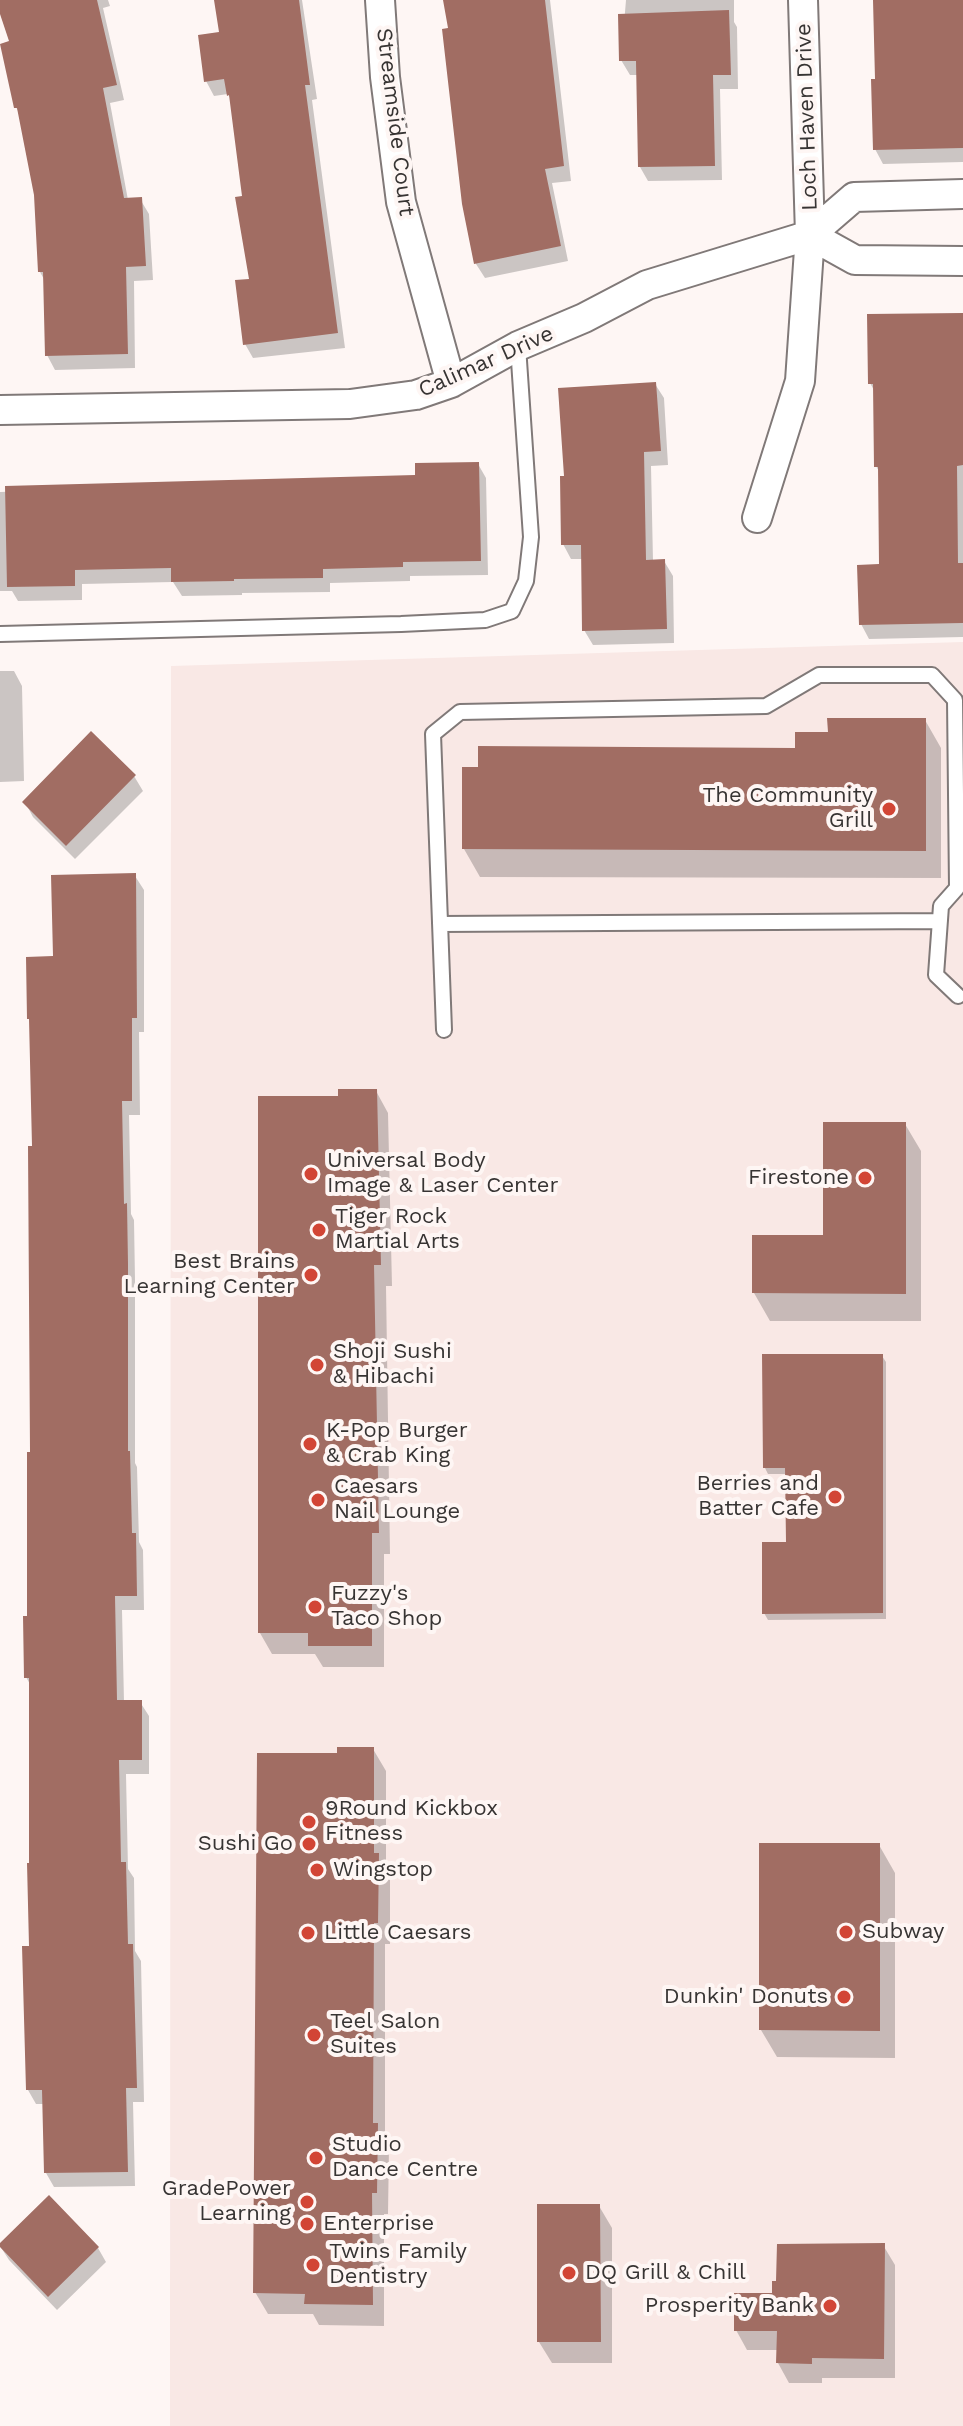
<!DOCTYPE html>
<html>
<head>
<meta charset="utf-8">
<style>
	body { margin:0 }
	canvas { display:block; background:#fef6f4 }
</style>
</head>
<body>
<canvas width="963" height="2426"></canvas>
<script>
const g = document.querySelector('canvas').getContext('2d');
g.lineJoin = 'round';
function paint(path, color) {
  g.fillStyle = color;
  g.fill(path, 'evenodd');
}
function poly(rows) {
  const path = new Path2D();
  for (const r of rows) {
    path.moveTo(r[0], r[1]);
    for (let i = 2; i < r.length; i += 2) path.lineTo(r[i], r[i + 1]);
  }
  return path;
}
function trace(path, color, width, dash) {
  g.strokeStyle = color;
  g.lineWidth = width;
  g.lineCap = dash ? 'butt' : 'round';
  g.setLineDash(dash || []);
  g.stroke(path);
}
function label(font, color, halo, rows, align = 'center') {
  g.font = font + ' "Work Sans",sans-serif';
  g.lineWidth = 8;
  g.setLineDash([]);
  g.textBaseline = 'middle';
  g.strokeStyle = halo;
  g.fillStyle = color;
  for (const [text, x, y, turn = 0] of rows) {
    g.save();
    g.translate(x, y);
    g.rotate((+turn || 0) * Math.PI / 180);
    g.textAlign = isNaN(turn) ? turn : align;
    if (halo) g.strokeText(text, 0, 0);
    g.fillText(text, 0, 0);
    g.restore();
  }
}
paint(poly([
	[963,642,963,2426,170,2426,171,666]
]), '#f9e8e5');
paint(poly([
	[0,0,108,0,110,6,103,8,124,100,110,103,128,200,140,199,149,214,153,280,134,281,135,368,55,370,47,355,45,281,40,272,36,195,20,115,16,107,12,43,0,7],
	[216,0,302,0,317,99,312,100,345,348,253,358,245,344,251,281,244,198,232,101,228,94,214,96,206,81,222,34],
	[445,0,550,0,571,181,552,183,568,261,485,278,476,264,464,202,450,30],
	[626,0,734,0,734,22,737,27,738,89,720,89,722,180,648,181,640,167,638,75,630,75,621,60],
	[875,0,963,0,963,162,883,164,875,149,877,81],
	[963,315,963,637,869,639,861,624,881,566,880,473,876,466,875,392,870,383],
	[655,384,664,398,668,465,651,466,653,561,664,561,673,576,674,643,593,645,584,630,583,559,571,559,563,544,566,478],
	[478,464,486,478,488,575,410,576,410,581,330,583,330,592,242,593,242,595,182,596,173,582,82,584,82,600,18,601,12,591,0,591,0,492,417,477],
	[0,671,14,671,22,686,24,781,0,782],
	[925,720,941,748,941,878,480,877,464,849,797,750,830,734],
	[134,776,143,791,75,859,33,817,25,802],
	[135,876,144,890,144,1032,139,1032,140,1115,129,1115,131,1214,134,1220,135,1280,135,1463,137,1467,139,1542,143,1550,144,1610,122,1610,124,1702,140,1702,149,1716,149,1774,126,1774,128,1869,134,1878,135,1951,141,1961,144,2102,133,2102,135,2186,54,2187,46,2173,44,2104,36,2104,28,2090,31,1948,31,1686,26,1677,32,1454,34,1148,32,1024,29,1019,55,958],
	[376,1091,388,1113,392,1286,386,1286,390,1554,384,1554,384,1667,323,1667,315,1654,272,1654,260,1633,340,1098],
	[905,1124,921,1151,921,1321,770,1321,754,1293,825,1237],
	[882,1356,886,1362,886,1619,768,1620,764,1613,788,1544,787,1474,768,1474,765,1468],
	[373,1749,386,1771,386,1869,390,1877,390,1944,385,1944,385,2140,389,2147,388,2214,384,2214,384,2326,319,2325,313,2314,268,2314,255,2292,339,1755],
	[879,1845,895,1873,895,2058,777,2057,761,2030],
	[599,2206,612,2228,612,2363,552,2363,539,2342],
	[883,2245,895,2265,895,2378,822,2378,822,2383,789,2383,778,2363,778,2350,747,2350,736,2330,774,2295],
	[0,2246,98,2248,106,2262,57,2310,9,2260]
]), '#0003');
paint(poly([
	[0,0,97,0,117,85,103,88,124,198,142,197,146,266,126,267,128,354,45,356,43,272,38,272,34,195,17,108,14,108,0,44,9,41,0,14],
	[214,0,299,0,310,85,305,85,338,333,243,345,235,280,249,279,235,197,242,196,229,95,227,96,224,79,204,82,198,35,219,32],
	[443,0,545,0,564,166,545,169,561,246,474,264,462,204,442,29,448,28],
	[873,0,963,0,963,148,873,150,871,79,875,79],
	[729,10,731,75,713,75,715,166,638,167,636,61,619,61,618,14],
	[963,313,963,465,957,466,958,563,963,563,963,623,859,625,857,565,879,564,878,467,874,467,873,384,868,384,867,314],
	[656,382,661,451,644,452,646,560,665,559,667,629,582,631,581,545,561,545,560,476,564,476,558,388],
	[479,462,481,561,403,562,403,567,323,569,323,578,234,579,234,581,171,582,171,568,75,570,75,586,7,587,5,486,415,475,415,463],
	[827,718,926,718,926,851,462,849,462,767,478,767,478,746,795,748,795,732,828,732],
	[91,731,136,775,66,846,22,802],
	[136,873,137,1018,132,1018,132,1101,122,1101,124,1204,127,1203,128,1264,128,1451,130,1451,132,1533,136,1533,137,1596,115,1596,117,1700,142,1700,142,1760,119,1760,121,1862,126,1862,128,1944,133,1944,137,2088,126,2088,128,2172,44,2173,42,2090,26,2090,22,1946,29,1946,27,1863,29,1863,29,1678,24,1678,23,1616,27,1616,27,1452,30,1452,28,1146,32,1146,29,1019,27,1019,26,957,53,956,51,875],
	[338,1089,377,1089,381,1265,374,1265,379,1533,372,1533,372,1646,308,1646,308,1633,258,1633,258,1096,338,1096],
	[823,1122,906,1122,906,1294,752,1293,752,1235,823,1235],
	[762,1354,883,1354,883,1613,762,1614,762,1542,786,1542,785,1468,763,1468],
	[337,1747,374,1747,374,1853,379,1853,378,1923,374,1923,373,2123,378,2123,377,2193,372,2193,373,2305,304,2304,305,2294,253,2293,257,1753,337,1753],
	[759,1843,880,1843,880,2031,759,2030],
	[49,2195,99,2247,48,2297,0,2247,0,2243],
	[537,2204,600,2204,601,2342,537,2342],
	[885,2243,884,2359,812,2358,812,2364,776,2363,777,2331,734,2331,734,2293,772,2293,772,2281,776,2281,777,2244]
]), '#a16d63');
const service = poly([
	[0,634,401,624,485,620,512,611,526,581,531,537,518,346],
	[440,924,940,921],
	[444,1030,433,734,460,712,766,706,819,675,932,675,955,700,957,888,941,906,936,975,958,996]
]);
const minor = poly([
	[380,0,385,77,401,202,451,383],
	[810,235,855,260,963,261],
	[0,410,350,404,416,395,451,383,518,346,584,318,647,285,810,235,854,197,963,194],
	[757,518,800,381,810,235,803,0]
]);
trace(service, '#807978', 18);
trace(minor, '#807978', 32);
trace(service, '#fff', 14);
trace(minor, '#fff', 28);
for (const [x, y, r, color] of [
	[889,809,8,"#d24535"],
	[311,1174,8,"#d24535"],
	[865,1178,8,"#d24535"],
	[319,1230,8,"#d24535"],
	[311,1275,8,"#d24535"],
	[317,1365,8,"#d24535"],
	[310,1444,8,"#d24535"],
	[835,1497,8,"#d24535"],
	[318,1500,8,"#d24535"],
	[315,1607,8,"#d24535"],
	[309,1822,8,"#d24535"],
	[309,1844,8,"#d24535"],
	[317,1870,8,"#d24535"],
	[846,1932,8,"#d24535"],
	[308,1933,8,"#d24535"],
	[844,1997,8,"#d24535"],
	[314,2035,8,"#d24535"],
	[316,2158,8,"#d24535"],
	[307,2202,8,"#d24535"],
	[307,2224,8,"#d24535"],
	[313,2265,8,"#d24535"],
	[569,2273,8,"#d24535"],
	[830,2306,8,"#d24535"]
]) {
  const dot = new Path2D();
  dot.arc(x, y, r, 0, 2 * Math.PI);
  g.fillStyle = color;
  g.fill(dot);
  trace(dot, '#fef6f4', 3);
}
label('22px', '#373433', '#fef6f4', [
	["Loch Haven Drive",807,117,-92],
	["Streamside Court",395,122,83],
	["Calimar Drive",486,362,-24]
]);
label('22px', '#373433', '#fef6f4', [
	["The Community",873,796,"right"],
	["Grill",873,821,"right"],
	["Universal Body",327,1161],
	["Image & Laser Center",327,1186],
	["Firestone",849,1178,"right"],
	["Tiger Rock",335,1217],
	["Martial Arts",335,1242],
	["Best Brains",295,1262,"right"],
	["Learning Center",295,1287,"right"],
	["Shoji Sushi",333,1352],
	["& Hibachi",333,1377],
	["K-Pop Burger",326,1431],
	["& Crab King",326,1456],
	["Berries and",819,1484,"right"],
	["Batter Cafe",819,1509,"right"],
	["Caesars",334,1487],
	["Nail Lounge",334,1512],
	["Fuzzy's",331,1594],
	["Taco Shop",331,1619],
	["9Round Kickbox",325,1809],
	["Fitness",325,1834],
	["Sushi Go",293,1844,"right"],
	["Wingstop",333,1870],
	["Subway",862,1932],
	["Little Caesars",324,1933],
	["Dunkin' Donuts",828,1997,"right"],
	["Teel Salon",330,2022],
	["Suites",330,2047],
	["Studio",332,2145],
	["Dance Centre",332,2170],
	["GradePower",291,2189,"right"],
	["Learning",291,2214,"right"],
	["Enterprise",323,2224],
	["Twins Family",329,2252],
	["Dentistry",329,2277],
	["DQ Grill & Chill",585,2273],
	["Prosperity Bank",814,2306,"right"]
], 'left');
</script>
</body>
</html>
